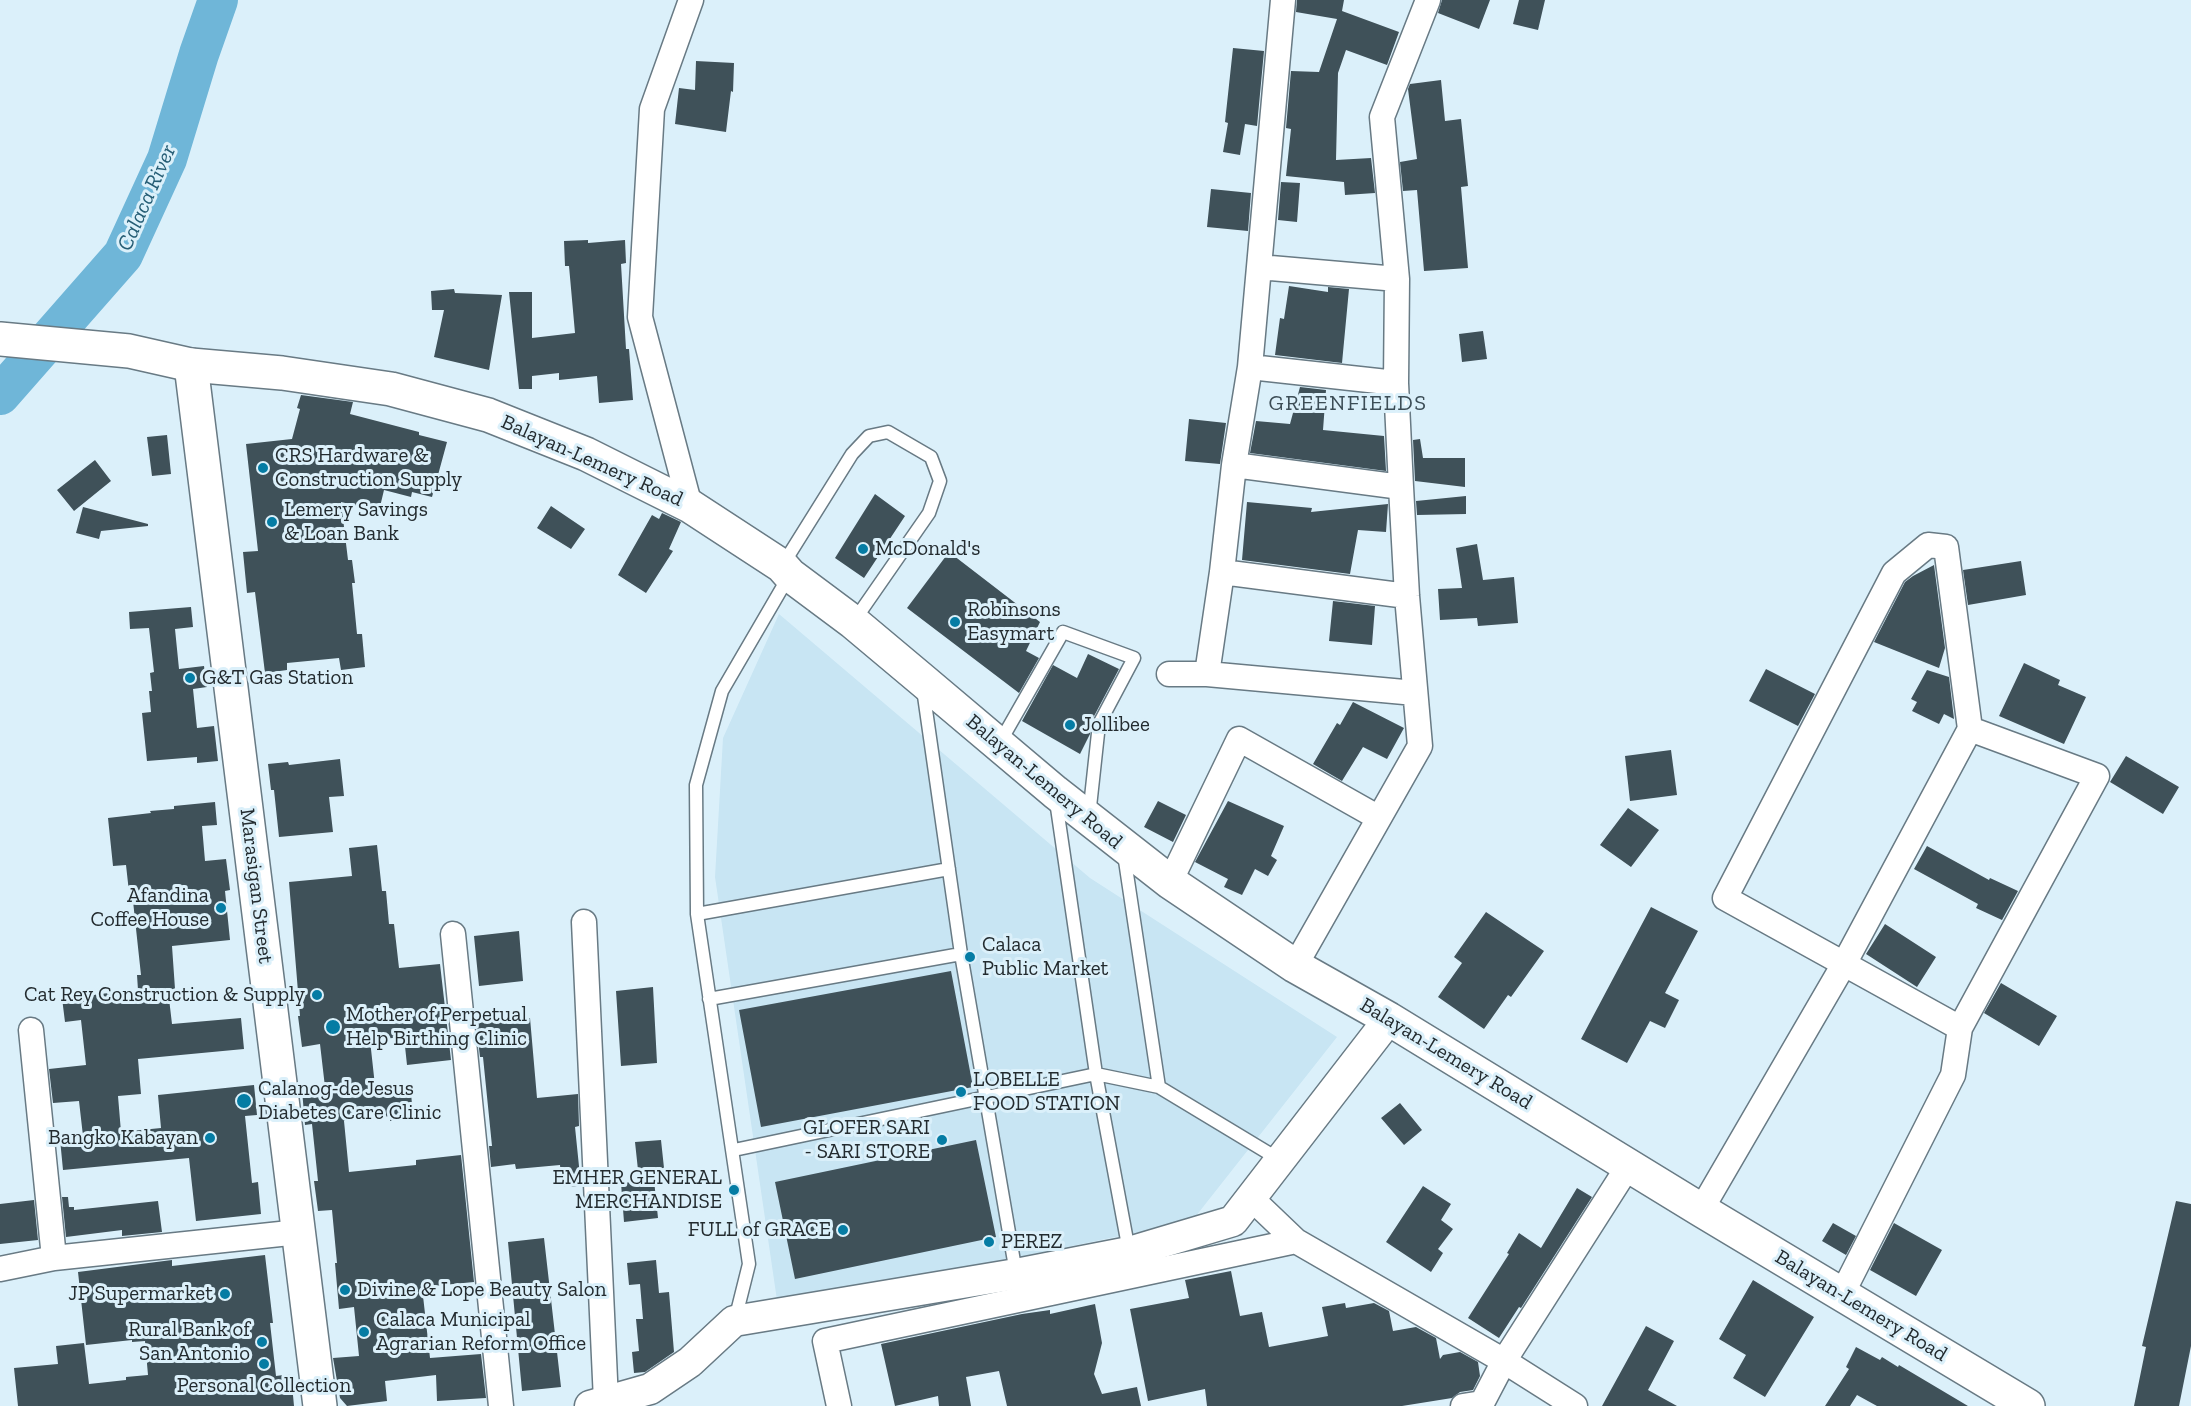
<!DOCTYPE html>
<html>
<head>
<meta charset="utf-8">
<style>
	body { margin:0 }
	canvas { display:block; background:#dbf0fa }
</style>
</head>
<body>
<canvas width="2191" height="1406"></canvas>
<script>
const g = document.querySelector('canvas').getContext('2d');
g.lineJoin = 'round';
function paint(path, color) {
  g.fillStyle = color;
  g.fill(path, 'evenodd');
}
function poly(rows) {
  const path = new Path2D();
  for (const r of rows) {
    path.moveTo(r[0], r[1]);
    for (let i = 2; i < r.length; i += 2) path.lineTo(r[i], r[i + 1]);
  }
  return path;
}
function trace(path, color, width, dash) {
  g.strokeStyle = color;
  g.lineWidth = width;
  g.lineCap = dash ? 'butt' : 'round';
  g.setLineDash(dash || []);
  g.stroke(path);
}
function label(font, color, halo, rows, align = 'center') {
  g.font = font + ' "Zilla Slab",serif';
  g.lineWidth = 6;
  g.setLineDash([]);
  g.textBaseline = 'middle';
  g.strokeStyle = halo;
  g.fillStyle = color;
  for (const [text, x, y, turn = 0] of rows) {
    g.save();
    g.translate(x, y);
    g.rotate((+turn || 0) * Math.PI / 180);
    g.textAlign = isNaN(turn) ? turn : align;
    if (halo) g.strokeText(text, 0, 0);
    g.fillText(text, 0, 0);
    g.restore();
  }
}
paint(poly([
	[779,614,1090,878,1337,1037,1192,1221,778,1307,715,877,723,738]
]), '#c8e5f3');
trace(poly([
	[0,395,123,255,167,159,199,54,218,0]
]), '#6fb6d8', 40);
paint(poly([
	[1297,0,1344,0,1342,11,1399,32,1387,65,1346,50,1338,73,1336,160,1371,158,1375,193,1345,195,1344,182,1286,176,1291,129,1286,128,1291,71,1319,72,1337,19,1296,12],
	[1442,0,1490,0,1479,29,1438,13],
	[1519,0,1545,0,1538,30,1513,24],
	[1233,48,1264,51,1257,126,1245,124,1240,155,1223,152,1228,123,1225,122],
	[696,61,734,63,733,92,731,91,726,132,675,124,679,88,695,90],
	[1441,80,1445,121,1461,119,1468,186,1461,187,1468,268,1424,271,1417,190,1403,191,1400,162,1417,159,1408,89,1410,84],
	[1281,182,1300,183,1297,222,1278,220],
	[1211,189,1251,193,1248,231,1207,227],
	[588,240,588,243,625,240,626,263,621,264,626,349,629,349,633,400,599,403,597,376,559,380,559,373,532,376,532,389,519,389,509,292,532,292,532,338,575,333,569,266,565,266,564,241],
	[1289,286,1328,292,1328,287,1349,289,1342,363,1275,355,1280,318,1284,319],
	[454,289,455,293,502,295,489,370,434,357,444,310,432,310,431,291],
	[1483,331,1487,359,1462,362,1459,334],
	[1300,387,1326,390,1323,430,1384,436,1386,471,1250,453,1256,421,1290,424],
	[301,395,353,402,350,414,419,432,419,435,447,442,432,497,412,492,411,497,384,490,379,511,341,502,348,560,352,560,355,583,352,583,357,634,362,634,365,667,341,670,339,658,287,663,287,670,265,673,255,592,247,593,243,552,258,551,246,444,292,439,300,409,297,408],
	[1189,419,1226,423,1220,464,1185,461],
	[167,435,171,474,152,476,147,437],
	[1420,439,1423,458,1465,458,1465,487,1415,481,1413,440],
	[95,460,111,481,74,511,57,490],
	[875,494,905,516,864,578,835,558],
	[1466,496,1466,514,1417,515,1416,501],
	[1247,502,1312,508,1311,512,1388,504,1386,532,1358,530,1350,574,1242,560],
	[551,506,585,529,571,549,537,528],
	[83,507,148,524,148,526,101,531,99,539,76,533],
	[662,513,681,522,669,549,673,551,646,593,618,575,652,515,659,519],
	[1477,544,1483,580,1514,577,1518,623,1478,626,1477,618,1440,620,1438,589,1462,588,1456,548],
	[949,552,1040,622,1026,651,1039,658,1019,693,907,608],
	[2021,561,2026,595,1968,605,1963,570],
	[1934,565,1945,648,1939,668,1874,642,1905,582,1913,576],
	[1333,601,1375,606,1372,645,1329,641],
	[191,607,193,627,175,629,179,669,204,666,207,687,193,689,197,728,214,726,218,761,197,763,197,757,147,761,142,713,151,712,149,691,152,691,150,673,154,672,149,628,130,629,129,612],
	[1088,654,1119,669,1092,720,1090,734,1080,754,1022,721,1053,665,1077,678],
	[2024,663,2060,680,2058,685,2086,697,2064,744,1999,716],
	[1766,669,1815,694,1798,726,1749,701],
	[1927,670,1949,677,1954,719,1944,714,1939,724,1912,711,1917,702,1911,699],
	[1353,702,1404,728,1387,759,1363,747,1342,781,1313,764,1337,723,1340,725],
	[1671,750,1677,795,1630,801,1625,756],
	[2126,756,2179,787,2163,814,2110,782],
	[340,759,344,796,329,797,333,832,279,837,274,790,271,790,268,764,288,762,289,765],
	[1158,801,1186,815,1173,842,1144,827],
	[1228,801,1284,826,1271,856,1277,860,1268,876,1255,869,1242,895,1224,887,1228,879,1195,862],
	[215,802,217,825,202,826,205,861,226,859,230,890,225,891,230,940,172,946,175,989,168,990,172,1024,241,1018,244,1049,138,1059,141,1094,118,1096,121,1132,161,1128,158,1095,254,1085,257,1115,245,1116,252,1183,258,1182,261,1214,196,1221,189,1158,63,1170,60,1139,83,1136,79,1101,53,1103,49,1069,86,1065,81,1020,65,1022,62,998,138,990,137,975,141,975,133,901,130,901,126,865,113,866,108,818,151,813,150,811,174,809,174,806],
	[1628,808,1659,830,1631,867,1600,845],
	[377,845,382,891,386,891,389,924,394,924,399,968,440,964,451,1060,407,1065,404,1037,370,1040,376,1095,411,1092,413,1118,390,1121,390,1116,344,1121,349,1172,416,1165,416,1160,461,1155,474,1282,422,1287,430,1358,481,1354,486,1398,437,1401,436,1375,385,1381,387,1401,347,1406,340,1398,333,1358,359,1356,354,1307,339,1309,335,1263,337,1263,332,1210,318,1211,314,1181,318,1181,312,1124,305,1125,302,1090,325,1087,320,1044,302,1047,298,1016,300,1016,289,882,352,876,349,848],
	[1927,846,1989,880,1990,878,2018,891,2002,920,1976,908,1978,904,1914,869],
	[1651,907,1698,931,1665,993,1679,1000,1665,1028,1650,1021,1627,1063,1581,1039],
	[1486,912,1544,951,1511,997,1508,995,1484,1029,1438,997,1462,963,1454,957],
	[1885,924,1936,957,1917,987,1866,954],
	[519,931,523,981,479,986,474,936],
	[951,971,973,1087,761,1127,739,1010],
	[2001,983,2057,1016,2039,1046,1984,1013],
	[653,987,657,1063,621,1066,616,991],
	[530,1018,537,1098,578,1094,579,1126,575,1127,581,1186,562,1187,560,1165,516,1169,515,1164,491,1167,489,1146,492,1146,483,1057,480,1057,476,1023],
	[1400,1103,1422,1130,1404,1145,1381,1118],
	[661,1140,664,1168,638,1170,635,1142],
	[976,1140,996,1237,795,1279,775,1182],
	[654,1180,658,1218,624,1222,621,1183],
	[1423,1186,1451,1204,1441,1220,1453,1229,1438,1249,1443,1253,1431,1272,1386,1242],
	[1577,1188,1592,1197,1521,1308,1519,1307,1499,1338,1468,1318,1509,1254,1507,1253,1519,1233,1541,1248],
	[62,1197,68,1197,69,1207,74,1207,74,1210,158,1201,162,1232,122,1236,122,1230,66,1237],
	[34,1200,38,1240,0,1244,0,1204],
	[2176,1201,2191,1204,2191,1346,2179,1406,2134,1406,2146,1347,2142,1346],
	[1833,1223,1856,1236,1846,1255,1822,1241],
	[1894,1223,1942,1250,1916,1296,1870,1270],
	[544,1238,561,1387,522,1391,508,1242],
	[265,1255,273,1323,270,1323,276,1376,291,1374,294,1406,18,1406,14,1368,58,1364,56,1346,84,1343,89,1384,126,1380,126,1377,148,1375,145,1341,132,1342,132,1340,86,1345,78,1272,172,1260,172,1266],
	[656,1260,659,1293,669,1292,674,1352,645,1372,634,1373,632,1352,639,1351,636,1319,643,1319,640,1284,629,1285,627,1263],
	[1231,1271,1240,1316,1262,1312,1269,1347,1328,1336,1322,1307,1345,1303,1346,1308,1374,1303,1389,1311,1393,1331,1416,1327,1436,1338,1440,1359,1443,1355,1460,1352,1478,1362,1480,1376,1473,1390,1460,1392,1452,1398,1402,1406,1207,1406,1205,1389,1148,1401,1130,1309,1189,1298,1185,1280],
	[1753,1280,1814,1317,1765,1397,1733,1378,1746,1355,1719,1339],
	[1095,1304,1102,1343,1094,1374,1102,1394,1137,1387,1141,1406,1007,1406,999,1371,966,1377,971,1406,939,1406,938,1396,895,1406,881,1344,1022,1314,1050,1310,1050,1314],
	[1646,1326,1674,1341,1648,1390,1677,1406,1602,1406],
	[1856,1347,1880,1360,1882,1357,1898,1367,1899,1365,1968,1406,1877,1406,1857,1395,1850,1406,1825,1406,1849,1369,1846,1367]
]), '#3f5159');
const service = poly([
	[782,566,852,454,869,436,888,432,931,457,940,481,929,513,854,621],
	[923,689,961,954,1016,1273],
	[999,744,1063,632,1134,658,1099,724,1089,816],
	[1056,801,1096,1074,1129,1251],
	[1124,854,1159,1087],
	[697,914,949,869],
	[709,999,961,954],
	[734,1150,1096,1074,1159,1087,1280,1160],
	[735,1320,749,1264,697,914,696,785,722,691,789,576]
]);
const minor = poly([
	[1259,267,1397,279],
	[1250,367,1396,383],
	[1234,465,1401,487],
	[690,506,640,317,652,109,691,0],
	[1928,545,1946,547,1970,729,2097,776,1960,1028,1725,898,1894,573,1928,545],
	[1222,572,1407,596],
	[1169,674,1207,674,1415,693],
	[1207,674,1222,572,1234,465,1250,367,1283,0],
	[1170,882,1239,739,1379,818],
	[584,922,606,1401],
	[453,934,501,1406],
	[1295,966,1420,746,1407,596,1401,487,1396,383,1397,279,1382,117,1428,0],
	[31,1030,54,1258,299,1232],
	[1251,1198,1296,1241,1504,1361,1575,1406],
	[1701,1210,1844,964,1970,729],
	[0,1269,54,1258],
	[1842,1294,1953,1075,1960,1028],
	[839,1406,825,1341,1296,1241],
	[1463,1406,1482,1403,1504,1361,1629,1165]
]);
const tertiary = poly([
	[590,1406,650,1389,690,1362,734,1321,1016,1274,1129,1252,1233,1221,1389,1019]
]);
const secondary = poly([
	[191,365,320,1406]
]);
const primary = poly([
	[0,339,129,351,191,365,282,373,391,389,488,415,586,454,690,506,782,566,790,575,853,622,921,679,1055,792,1170,882,1295,966,1389,1019,1701,1210,2028,1406]
]);
trace(service, '#687a84', 15);
trace(minor, '#687a84', 27);
trace(tertiary, '#687a84', 33);
trace(secondary, '#687a84', 36);
trace(primary, '#687a84', 36);
trace(service, '#fff', 12);
trace(minor, '#fff', 24);
trace(tertiary, '#fff', 30);
trace(secondary, '#fff', 33);
trace(primary, '#fff', 33);
for (const [x, y, r, color] of [
	[263,468,6,"#057ca4"],
	[272,522,6,"#057ca4"],
	[863,549,6,"#057ca4"],
	[955,622,6,"#057ca4"],
	[190,678,6,"#057ca4"],
	[1070,725,6,"#057ca4"],
	[221,908,6,"#057ca4"],
	[970,957,6,"#057ca4"],
	[317,995,6,"#057ca4"],
	[333,1027,8,"#057ca4"],
	[961,1092,6,"#057ca4"],
	[244,1101,8,"#057ca4"],
	[210,1138,6,"#057ca4"],
	[942,1140,6,"#057ca4"],
	[734,1190,6,"#057ca4"],
	[843,1230,6,"#057ca4"],
	[989,1242,6,"#057ca4"],
	[345,1290,6,"#057ca4"],
	[225,1294,6,"#057ca4"],
	[364,1332,6,"#057ca4"],
	[262,1342,6,"#057ca4"],
	[264,1364,6,"#057ca4"]
]) {
  const dot = new Path2D();
  dot.arc(x, y, r, 0, 2 * Math.PI);
  g.fillStyle = color;
  g.fill(dot);
  trace(dot, '#dbf0fa', 2);
}
label('21px', '#232b2f', '#dbf0fa', [
	["CRS Hardware &",275,456],
	["Construction Supply",275,480],
	["Lemery Savings",284,510],
	["& Loan Bank",284,534],
	["McDonald's",875,549],
	["Robinsons",967,610],
	["Easymart",967,634],
	["G&T Gas Station",202,678],
	["Jollibee",1082,725],
	["Afandina",209,896,"right"],
	["Coffee House",209,920,"right"],
	["Calaca",982,945],
	["Public Market",982,969],
	["Cat Rey Construction & Supply",305,995,"right"],
	["Mother of Perpetual",346,1015],
	["Help Birthing Clinic",346,1039],
	["LOBELLE",973,1080],
	["FOOD STATION",973,1104],
	["Calanog-de Jesus",258,1089],
	["Diabetes Care Clinic",258,1113],
	["GLOFER SARI",930,1128,"right"],
	["- SARI STORE",930,1152,"right"],
	["Bangko Kabayan",198,1138,"right"],
	["EMHER GENERAL",722,1178,"right"],
	["MERCHANDISE",722,1202,"right"],
	["FULL of GRACE",831,1230,"right"],
	["PEREZ",1001,1242],
	["Divine & Lope Beauty Salon",357,1290],
	["JP Supermarket",213,1294,"right"],
	["Calaca Municipal",376,1320],
	["Agrarian Reform Office",376,1344],
	["Rural Bank of",250,1330,"right"],
	["San Antonio",250,1354,"right"],
	["Personal Collection",264,1386,"center"]
], 'left');
label('21px', '#232b2f', '#dbf0fa', [
	["Balayan-Lemery Road",592,461,24],
	["Balayan-Lemery Road",1044,782,40],
	["Marasigan Street",256,886,83],
	["Balayan-Lemery Road",1446,1054,31],
	["Balayan-Lemery Road",1861,1306,31]
]);
label('italic 22px', '#255d75', '#dbf0fa', [
	["Calaca River",147,198,-66]
]);
g.letterSpacing = '1.5px';
label('22px', '#3c4d56', '#dbf0fa', [
	["GREENFIELDS",1348,404]
]);
g.letterSpacing = '0px';
</script>
</body>
</html>
